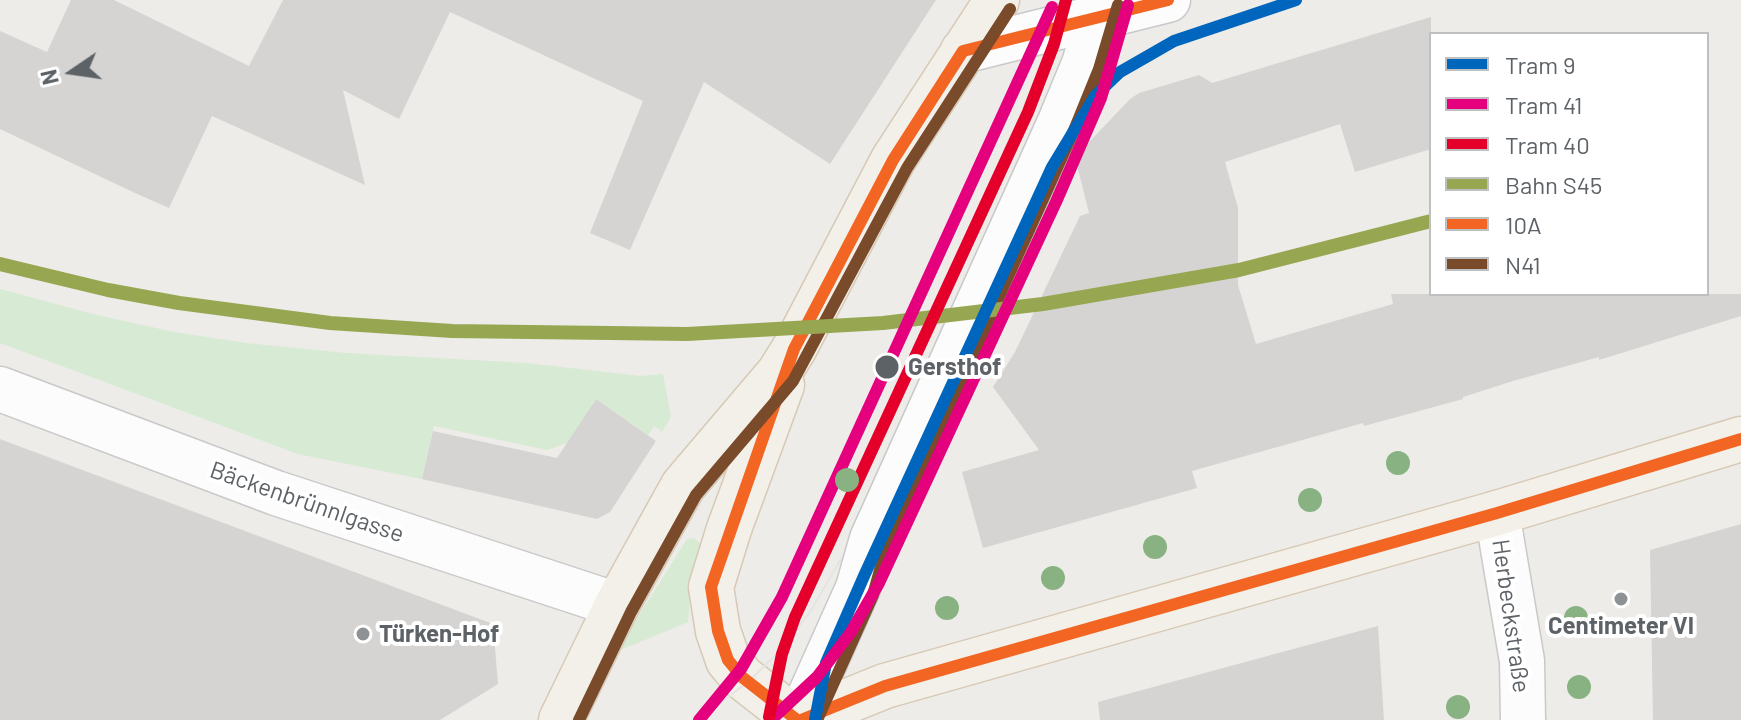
<!DOCTYPE html>
<html>
<head>
<meta charset="utf-8">
<style>
	body { margin:0 }
	#map { position:relative; width:1741px; height:720px; overflow:hidden; background:#edece8; font-family:Barlow,sans-serif }
	canvas { display:block }
	.legend { position:absolute; left:1429px; top:32px; width:280px; height:264px; box-sizing:border-box; background:#fff; border:2px solid #bec0c2; margin:0; padding:10px 14px; list-style:none; font-size:24px; color:#5d6267 }
	.legend li { display:flex; align-items:center; gap:16px; height:40px }
	.legend b { width:40px; border:2px solid #bec0c2 }
	.north { position:absolute; left:32px; top:32px; width:80px; height:80px; -webkit-text-stroke:6px #fff; paint-order:stroke; rotate:257deg; font-size:22px; font-weight:700; line-height:32px; text-align:center; color:#5d6267 }
	.north::after { content:''; display:block; margin:auto; width:28px; height:36px; background:#5d6267; clip-path:polygon(50% 0,100% 100%,50% 72%,0 100%) }
</style>
</head>
<body>
<div id="map">
<canvas width="1741" height="720"></canvas>
<ul class="legend">
<li><b style="height:10px;background:#0065bd"></b>Tram 9</li>
<li><b style="height:10px;background:#e5007d"></b>Tram 41</li>
<li><b style="height:10px;background:#e4002b"></b>Tram 40</li>
<li><b style="height:10px;background:#97a751"></b>Bahn S45</li>
<li><b style="height:10px;background:#f26522"></b>10A</li>
<li><b style="height:10px;background:#7a4b2a"></b>N41</li>
</ul>
<div class="north">N</div>
</div>
<script>
const g = document.querySelector('canvas').getContext('2d');
g.lineJoin = 'round';
function paint(path, color) {
  g.fillStyle = color;
  g.fill(path, 'evenodd');
}
function poly(rows) {
  const path = new Path2D();
  for (const r of rows) {
    path.moveTo(r[0], r[1]);
    for (let i = 2; i < r.length; i += 2) path.lineTo(r[i], r[i + 1]);
  }
  return path;
}
function trace(path, color, width, dash) {
  g.strokeStyle = color;
  g.lineWidth = width;
  g.lineCap = dash ? 'butt' : 'round';
  g.setLineDash(dash || []);
  g.stroke(path);
}
function label(font, color, halo, rows, align = 'center') {
  g.font = font + ' Barlow,sans-serif';
  g.lineWidth = 8;
  g.setLineDash([]);
  g.textBaseline = 'middle';
  g.strokeStyle = halo;
  g.fillStyle = color;
  for (const [text, x, y, turn = 0] of rows) {
    g.save();
    g.translate(x, y);
    g.rotate((+turn || 0) * Math.PI / 180);
    g.textAlign = isNaN(turn) ? turn : align;
    if (halo) g.strokeText(text, 0, 0);
    g.fillText(text, 0, 0);
    g.restore();
  }
}
paint(poly([
	[0,289,97,315,174,332,246,343,346,353,526,363,641,376,663,374,671,417,662,432,654,426,648,435,596,399,567,443,547,450,434,426,422,479,298,454,0,343],
	[693,538,700,543,700,548,692,572,688,622,616,652,687,539]
]), '#d7ead3');
paint(poly([
	[71,0,114,0,249,66,283,0,936,0,830,164,704,82,630,250,590,233,643,101,450,12,399,119,343,90,365,185,212,116,169,208,135,193,0,129,0,31,47,52],
	[1431,17,1431,149,1355,172,1340,124,1225,162,1238,208,1238,285,1256,344,1393,304,1391,294,1741,294,1741,316,1599,360,1599,357,1513,381,1463,397,1463,399,1364,426,1363,423,1192,471,1197,488,983,548,962,472,1039,450,993,387,1015,352,1080,216,1089,213,1075,157,1130,99,1139,93,1199,75,1212,83],
	[596,399,656,441,610,512,597,519,422,479,433,431,557,458],
	[0,439,493,624,498,684,440,720,0,720],
	[1741,524,1741,720,1653,720,1650,550],
	[1378,626,1384,720,1100,720,1098,702]
]), '#d5d4d2');
const minor = poly([
	[963,51,1168,0],
	[0,389,276,493,617,605],
	[1497,513,1522,661,1523,720],
	[799,720,858,588,872,539,1060,122,1084,64,1103,0]
]);
const major = poly([
	[782,385,729,529,711,587,718,631,728,660,742,677,797,720],
	[561,720,617,605,683,486,779,373,794,349,893,160,997,0],
	[801,720,885,686,1497,513,1741,439]
]);
trace(minor, '#c9c9c9', 47);
trace(major, '#d6c9b5', 47);
trace(minor, '#fcfcfc', 44);
trace(major, '#f3f0e9', 44);
trace(poly([
	[697,720,748,682,784,647,810,612,841,559]
]), '#e4e4e4', 2);
trace(poly([
	[963,51,1168,0],
	[797,720,742,677,728,660,718,631,711,587,794,349,893,160,963,51],
	[801,720,885,686,1497,513,1741,439]
]), '#f26522', 12);
trace(poly([
	[579,720,631,612,696,495,793,381,907,168,1010,9],
	[817,720,873,595,887,545,1075,128,1099,69,1118,5]
]), '#7a4b2a', 12);
trace(poly([
	[0,264,108,290,179,303,330,323,452,331,687,334,883,323,1043,304,1239,270,1431,221]
]), '#97a751', 14);
trace(poly([
	[815,720,826,663,864,576,1052,167,1095,96,1120,72,1174,41,1296,0]
]), '#0065bd', 12);
trace(poly([
	[699,720,741,669,782,597,1052,7],
	[771,720,817,677,851,632,879,583,1056,202,1101,98,1128,5]
]), '#e5007d', 12);
trace(poly([
	[769,717,782,654,795,617,1028,112,1054,44,1066,0]
]), '#e4002b', 12);
g.fillStyle = '#88b282';
for (const [x, y] of [
	[1398,463],
	[847,480],
	[1310,500],
	[1155,547],
	[1053,578],
	[947,608],
	[1576,618],
	[1579,687],
	[1458,707]
]) {
  g.beginPath();
  g.arc(x, y, 12, 0, 2 * Math.PI);
  g.fill();
}
for (const [x, y, r, color] of [
	[887,367,13,"#5d6267"],
	[1621,599,8,"#8f9294"],
	[363,634,8,"#8f9294"]
]) {
  const dot = new Path2D();
  dot.arc(x, y, r, 0, 2 * Math.PI);
  g.fillStyle = color;
  g.fill(dot);
  trace(dot, '#fff', 3);
}
label('bold 24px', '#5d6267', '#fff', [
	["Gersthof",908,367]
], 'left');
label('24px', '#5d6267', '#fff', [
	["Bäckenbrünnlgasse",307,502,19],
	["Herbeckstraße",1511,616,82]
]);
label('bold 24px', '#5d6267', '#fff', [
	["Centimeter VI",1621,626],
	["Türken-Hof",379,634,"left"]
]);
</script>
</body>
</html>
